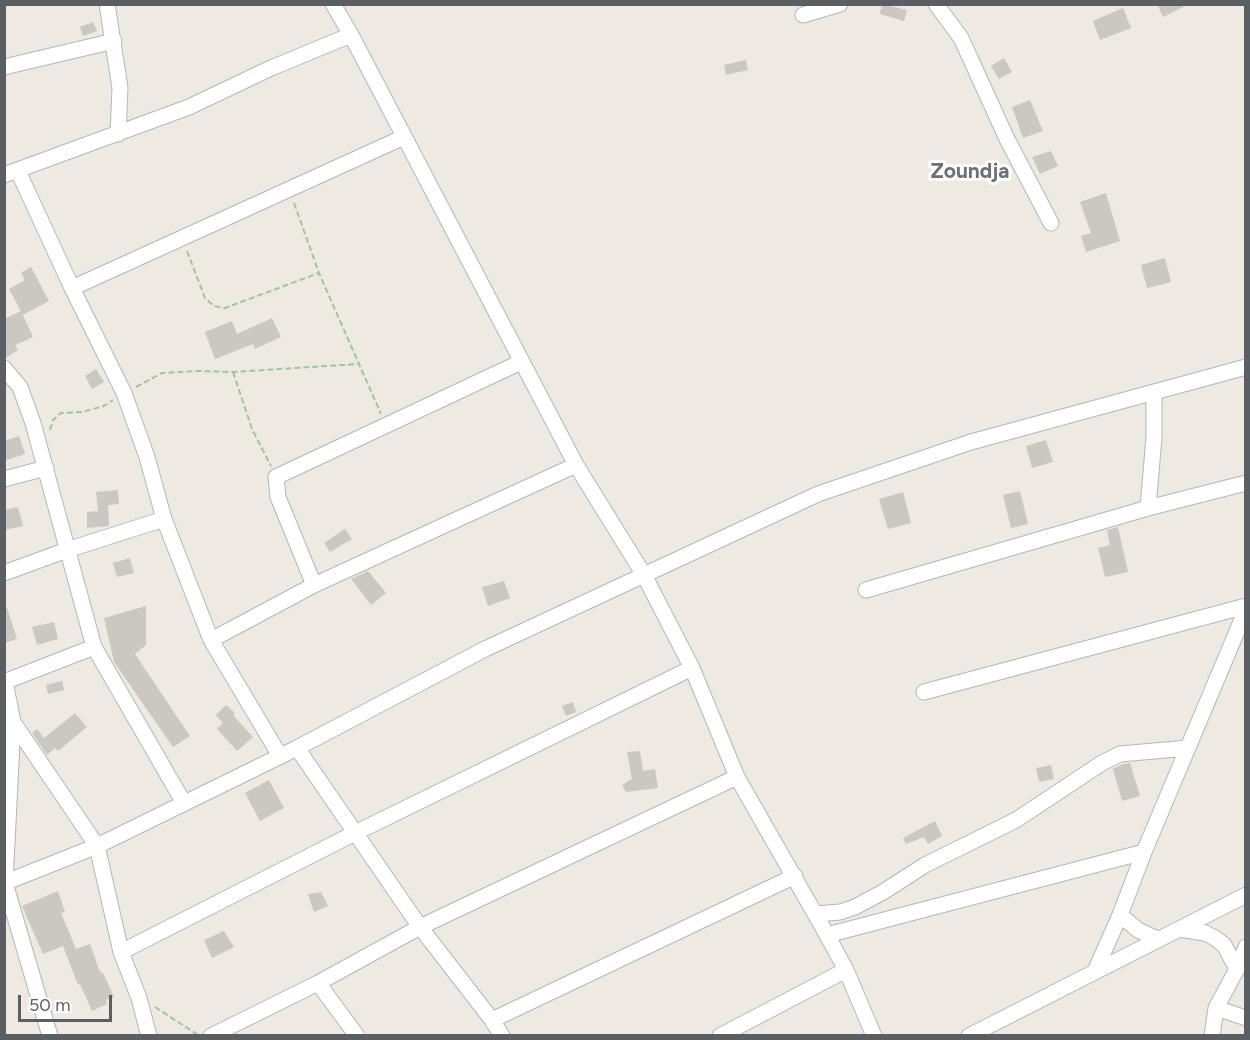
<!DOCTYPE html>
<html>
<head>
<meta charset="utf-8">
<style>
	body { margin:0 }
	#map { position:relative; width:1250px; height:1040px; overflow:hidden; background:#eeeae2; font-family:Figtree,sans-serif }
	canvas { display:block }
	.frame { position:absolute; inset:0; border:6px solid #5a5f63; pointer-events:none }
	.scale { position:absolute; left:18px; top:995px; width:94px; height:27px; box-sizing:border-box; border:3px solid #5a5f63; border-top:0; padding-left:8px; font-size:18px; line-height:21px; white-space:nowrap; color:#5a5f63; -webkit-text-stroke:4px #fff; paint-order:stroke }
</style>
</head>
<body>
<div id="map">
<canvas width="1250" height="1040"></canvas>
<div class="frame"></div>
<div class="scale">50 m</div>
</div>
<script>
const g = document.querySelector('canvas').getContext('2d');
g.lineJoin = 'round';
function paint(path, color) {
  g.fillStyle = color;
  g.fill(path, 'evenodd');
}
function poly(rows) {
  const path = new Path2D();
  for (const r of rows) {
    path.moveTo(r[0], r[1]);
    for (let i = 2; i < r.length; i += 2) path.lineTo(r[i], r[i + 1]);
  }
  return path;
}
function trace(path, color, width, dash) {
  g.strokeStyle = color;
  g.lineWidth = width;
  g.lineCap = dash ? 'butt' : 'round';
  g.setLineDash(dash || []);
  g.stroke(path);
}
function label(font, color, halo, rows, align = 'center') {
  g.font = font + ' Figtree,sans-serif';
  g.lineWidth = 6;
  g.setLineDash([]);
  g.textBaseline = 'middle';
  g.strokeStyle = halo;
  g.fillStyle = color;
  for (const [text, x, y, turn = 0] of rows) {
    g.save();
    g.translate(x, y);
    g.rotate((+turn || 0) * Math.PI / 180);
    g.textAlign = isNaN(turn) ? turn : align;
    if (halo) g.strokeText(text, 0, 0);
    g.fillText(text, 0, 0);
    g.restore();
  }
}
paint(poly([
	[882,4,907,10,904,21,880,14],
	[1157,4,1189,4,1163,17],
	[1123,8,1131,28,1100,40,1093,21],
	[93,22,97,31,83,36,80,27],
	[1004,58,1012,72,999,79,991,66],
	[746,60,748,70,726,75,724,65],
	[1030,100,1043,131,1023,138,1012,107],
	[1051,151,1058,166,1040,174,1032,157],
	[1106,193,1120,241,1086,252,1081,236,1091,233,1080,202],
	[1165,258,1171,282,1147,288,1141,265],
	[31,267,49,301,23,315,33,337,15,345,18,350,4,359,4,319,21,311,9,289,25,280,21,273],
	[272,318,281,337,255,349,253,344,215,359,205,332,232,321,237,334],
	[96,369,104,382,92,389,85,376],
	[19,436,25,454,4,461,4,441],
	[1046,440,1053,462,1032,468,1026,446],
	[118,490,119,504,108,505,109,526,87,528,87,512,98,511,96,492],
	[1020,491,1028,524,1011,528,1003,495],
	[903,492,911,523,888,529,879,499],
	[18,507,23,526,4,530,4,510],
	[1118,527,1128,572,1105,577,1098,548,1110,545,1107,530],
	[345,529,352,539,330,552,324,543],
	[130,558,134,573,117,577,113,563],
	[368,571,386,593,371,605,351,579],
	[504,581,510,598,488,606,482,587],
	[146,606,146,645,135,654,190,736,173,747,114,662,104,618],
	[7,608,17,639,4,643,4,609],
	[54,622,58,639,37,645,32,627],
	[62,681,64,690,48,694,46,685],
	[573,702,576,712,566,716,562,706],
	[226,705,235,713,233,715,253,737,237,751,217,729,223,723,216,715],
	[75,713,87,727,58,751,55,748,47,755,32,733,37,729,44,738],
	[640,751,643,771,655,769,658,788,626,792,622,785,632,779,627,752],
	[1130,763,1140,796,1122,801,1113,769,1123,764],
	[1051,765,1054,779,1039,782,1036,768],
	[269,780,284,808,260,821,245,793],
	[935,821,942,836,928,844,924,837,906,844,903,838],
	[58,891,65,912,61,913,76,949,90,944,100,972,103,973,114,997,106,1000,107,1004,92,1011,80,984,78,985,63,946,43,954,22,906],
	[321,892,328,906,314,912,308,894],
	[224,931,234,947,212,958,204,940]
]), '#cbc7c1');
const minor = poly([
	[107,4,120,88,118,134],
	[333,4,351,35,576,465,644,575,692,668,737,777,827,935,846,970,874,1036],
	[936,4,961,38,1007,139,1051,223],
	[803,15,840,4],
	[4,67,114,41],
	[18,171,72,288,124,393,147,457,164,519,211,640,280,756],
	[4,175,189,107,271,68,351,35],
	[72,288,404,137],
	[4,368,20,387,33,423,94,647,184,803],
	[4,479,46,468],
	[1148,508,1154,437,1154,393],
	[4,573,67,550,164,519],
	[314,585,278,497,276,477,521,362],
	[866,590,1148,508,1246,483],
	[211,640,314,585,576,465],
	[4,682,94,647],
	[5,682,13,722,5,883,50,1036],
	[924,692,1246,606],
	[13,722,97,846,121,952,139,998,149,1036],
	[297,748,420,927,492,1020,502,1036],
	[4,883,97,846,297,748,485,649,818,494,971,442,1246,367],
	[816,914,840,912,855,907,883,892,925,865,1016,820,1102,763,1120,754,1188,748],
	[1120,915,1138,930,1157,939],
	[1179,929,1205,933,1215,938,1224,945,1237,969],
	[827,935,1144,852],
	[121,952,355,833,692,668],
	[1096,969,1120,915,1144,852,1246,610],
	[318,983,357,1036],
	[1216,1008,1246,1018],
	[492,1020,795,876],
	[211,1036,318,983,420,927,737,777],
	[720,1036,846,970],
	[969,1036,1246,895],
	[1212,1036,1216,1008,1237,969,1246,947]
]);
trace(minor, '#b3b6ba', 17);
trace(poly([
	[294,203,319,273,381,414],
	[187,251,205,298,214,306,225,308,319,273],
	[233,372,252,429,271,466],
	[136,387,162,373,199,371,233,372,358,364],
	[50,430,53,420,61,413,82,412,104,406,113,400],
	[155,1007,198,1035]
]), '#98c9a1', 2, [6, 3]);
trace(minor, '#fff', 15);
label('bold 21px', '#6b7275', '#fff', [
	["Zoundja",970,172]
]);
</script>
</body>
</html>
